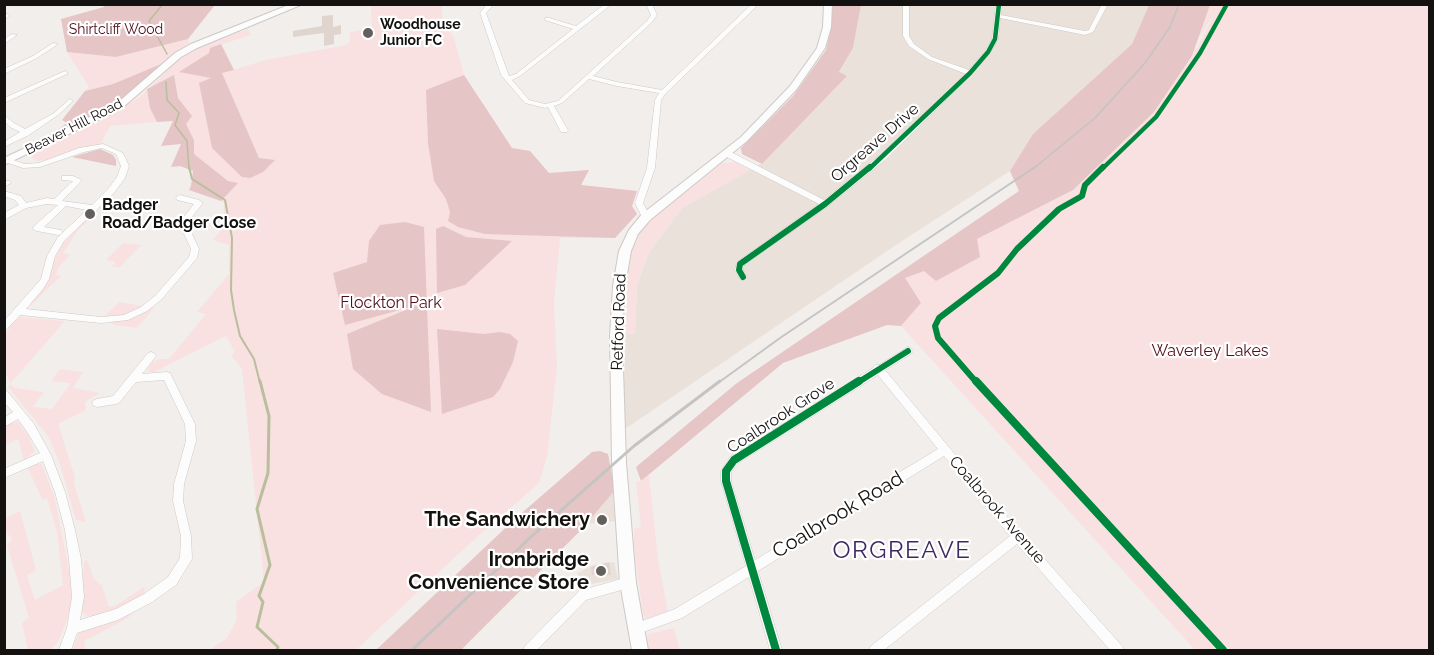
<!DOCTYPE html>
<html>
<head>
<meta charset="utf-8">
<style>
	body { margin:0 }
	#map { position:relative; width:1434px; height:655px; overflow:hidden; background:#f2eeeb; font-family:Raleway,sans-serif }
	canvas { display:block }
	.frame { position:absolute; inset:0; border:6px solid #141210; pointer-events:none }
</style>
</head>
<body>
<div id="map">
<canvas width="1434" height="655"></canvas>
<div class="frame"></div>
</div>
<script>
const g = document.querySelector('canvas').getContext('2d');
g.lineJoin = 'round';
function paint(path, color) {
  g.fillStyle = color;
  g.fill(path, 'evenodd');
}
function poly(rows) {
  const path = new Path2D();
  for (const r of rows) {
    path.moveTo(r[0], r[1]);
    for (let i = 2; i < r.length; i += 2) path.lineTo(r[i], r[i + 1]);
  }
  return path;
}
function trace(path, color, width, dash) {
  g.strokeStyle = color;
  g.lineWidth = width;
  g.lineCap = dash ? 'butt' : 'round';
  g.setLineDash(dash || []);
  g.stroke(path);
}
function label(font, color, halo, rows, align = 'center') {
  g.font = font + ' Raleway,sans-serif';
  g.lineWidth = 4.5;
  g.setLineDash([]);
  g.textBaseline = 'middle';
  g.strokeStyle = halo;
  g.fillStyle = color;
  for (const [text, x, y, turn = 0] of rows) {
    g.save();
    g.translate(x, y);
    g.rotate((+turn || 0) * Math.PI / 180);
    g.textAlign = isNaN(turn) ? turn : align;
    if (halo) g.strokeText(text, 0, 0);
    g.fillText(text, 0, 0);
    g.restore();
  }
}
paint(poly([
	[861,5,1149,5,1132,44,1033,134,1010,171,896,245,622,431,626,334,635,333,637,285,649,252,682,208,764,162,846,77,839,73,853,48],
	[613,492,615,521,587,524],
	[614,562,618,579,586,585,577,573,594,565]
]), '#eae1da');
paint(poly([
	[371,5,442,5,442,19,454,38,464,75,512,148,530,151,549,173,589,170,581,185,637,191,632,206,637,214,615,238,560,238,554,303,557,366,547,457,539,483,467,546,356,650,210,650,227,638,237,619,236,602,264,582,242,369,231,355,235,352,226,336,152,373,147,370,152,362,160,359,169,359,206,314,197,312,229,274,229,245,213,240,223,227,224,203,221,201,237,183,228,181,194,154,194,140,186,124,191,116,178,98,174,75,150,108,157,122,110,126,101,144,46,160,36,161,32,157,34,151,41,147,99,120,140,97,182,56,197,48,248,29,251,35,210,48,209,53,180,72,212,78,259,158,222,73,266,60,346,45,350,42,350,32,372,29],
	[1210,5,1429,5,1429,650,1195,650,901,326,921,303,904,278,924,271,977,239,1073,190,1154,112,1192,56,1215,13,1199,38],
	[188,39,189,43,161,64,113,84,85,91,89,87,67,52,116,57],
	[735,162,751,170,682,208,649,252,637,285,635,334,626,334,628,261,641,231,654,217,722,163],
	[88,216,92,217,78,230,63,253,70,255,58,268,56,275,61,276,31,305,29,304,46,283,60,246],
	[123,243,141,245,119,268,111,266,116,262,106,260],
	[119,302,142,306,154,308,137,328,114,325,105,316],
	[20,317,65,321,10,384,15,388,44,392,33,407,52,409,71,383,51,381,60,369,83,372,73,388,100,393,85,402,86,410,58,424,75,477,74,483,86,522,76,520,60,464,48,436,8,387,10,383,5,372,4,338,12,323],
	[18,422,28,435,35,451,24,461,18,439,5,445,4,427,11,423],
	[35,464,41,464,44,470,54,495,71,579,72,597,67,620,59,640,51,650,28,650,22,623,29,618,7,545,12,540,5,529,4,519,20,511,36,570,27,575,35,600,63,585,57,532,47,498,42,499,28,468],
	[649,475,658,560,668,611,647,619,643,615,634,547,634,529,641,527,636,482,641,481],
	[87,560,94,579,102,586,109,607,115,606,144,587,145,596,106,614,93,617,85,615,82,612,84,561],
	[134,611,128,618,84,641,86,650,72,650,79,632],
	[674,628,680,650,648,650,646,640,649,634]
]), '#f9e1e1');
paint(poly([
	[103,5,103,4,215,5,188,39,116,57,67,52,61,19,104,7],
	[832,5,861,5,853,48,839,72,847,76,764,162,762,164,742,154,741,148,793,96,826,50,830,32],
	[1149,5,1210,5,1192,56,1154,112,1073,190,977,239,980,257,936,281,924,271,905,278,921,303,901,326,887,325,783,363,641,481,636,467,737,383,1019,191,1010,171,1033,134,1132,44],
	[221,44,234,70,222,73,259,158,275,160,263,172,250,178,242,177,212,148,199,83,211,78,179,72,209,53,210,48],
	[161,64,116,105,48,137,67,123,62,120,85,91,113,84],
	[174,75,178,98,192,116,186,124,194,140,194,154,228,181,238,183,221,201,189,190,191,186,193,171,180,166,171,167,181,144,161,146,173,121,157,122,150,108,147,89],
	[464,75,512,148,530,151,549,173,589,170,581,185,637,191,632,206,637,214,615,238,485,234,458,227,448,221,450,212,446,199,434,181,428,143,426,90],
	[100,149,113,155,116,160,116,166,72,157],
	[405,222,424,227,431,412,382,394,353,369,347,334,418,305,345,325,333,273,367,262,369,241,380,225],
	[443,226,466,237,512,241,465,285,437,293,436,229],
	[437,329,484,334,500,332,510,334,518,341,513,362,500,389,493,397,442,414],
	[600,451,608,454,615,490,583,528,461,650,376,650,516,518,592,452]
]), '#e5c5c5');
trace(poly([
	[163,4,149,21,167,54],
	[166,82,167,100,179,113,175,125,187,141,189,169]
]), '#b9be9c', 1.5);
trace(poly([
	[189,167,192,179,225,200,232,238,231,290,234,310,240,336,254,359,260,383]
]), '#b9be9c', 2);
trace(poly([
	[260,381,269,416,268,473,257,509,270,565,259,596,263,602,257,627,278,647,277,650]
]), '#b9be9c', 3);
paint(poly([
	[333,15,333,27,341,25,341,34,334,35,334,44,324,46,324,33,293,37,293,31,322,26,322,16],
	[609,562,611,575,596,577,596,574,592,575,591,567]
]), '#e0d4cf');
const minor = poly([
	[487,4,494,4,486,13,509,76,516,74,573,29,545,20,545,18,549,18,576,26,605,4,612,4,520,76,512,80,529,100,545,104,558,101,647,21,651,15,646,4,652,4,657,15,651,23,593,76,617,82,662,90,752,4,759,4,666,93,661,100,655,168,643,203,650,217,646,220,643,219,635,203,647,168,655,100,659,93,617,86,589,79,562,103,554,106,568,130,567,132,561,132,548,107,545,108,525,103,501,75,480,13,487,4],
	[903,4,909,4,909,36,914,44,932,57,969,70,985,51,992,39,996,4,1002,4,1001,15,1085,31,1089,30,1102,4,1108,4,1093,32,1085,35,1000,18,998,39,990,53,972,74,885,160,828,206,744,265,743,270,747,277,743,280,740,279,735,270,737,262,819,204,723,155,723,151,729,151,824,200,879,156,966,74,928,59,909,46,903,36,903,4],
	[7,14,10,16,4,19,4,15,7,14],
	[12,34,17,35,4,44,4,39,12,34],
	[53,43,58,44,37,58,4,74,4,69,33,56,53,43],
	[65,71,67,72,67,74,4,103,4,98,65,71],
	[70,99,73,101,58,115,29,135,4,147,4,142,20,132,10,127,4,121,4,115,14,123,25,129,54,113,70,99],
	[103,144,123,153,129,166,125,178,114,193,64,241,55,256,49,279,43,289,26,309,101,317,124,315,141,307,155,296,189,257,191,249,179,223,194,204,177,200,176,198,177,196,180,195,199,200,203,203,187,223,199,249,197,258,161,300,147,311,128,320,101,323,20,315,7,329,4,330,4,321,41,279,47,256,58,237,87,210,66,206,44,227,61,230,62,232,61,234,58,235,37,231,34,230,33,228,34,226,58,205,47,204,26,208,4,220,4,213,19,205,15,200,4,196,4,191,21,196,26,203,47,198,54,199,73,181,62,180,62,176,73,176,82,180,62,201,92,205,108,189,117,177,121,166,116,154,102,148,84,152,40,167,23,168,5,162,4,160,8,158,24,164,39,163,79,148,103,144],
	[4,181,10,181,11,183,4,187,4,181],
	[908,347,911,348,913,351,911,354,885,370,1001,510,1122,646,1124,650,1110,650,1017,544,884,650,869,650,871,646,1010,536,944,456,758,571,782,650,770,650,749,577,682,618,635,635,631,633,629,629,631,625,675,609,746,566,721,481,721,471,730,457,873,368,875,365,879,365,908,347],
	[878,375,938,449,755,560,731,481,731,472,738,463,878,375],
	[151,352,154,353,156,356,142,374,167,372,170,373,195,424,196,441,184,484,183,501,191,536,192,559,176,585,152,602,118,620,77,633,71,650,59,650,67,628,72,597,69,559,65,530,55,492,43,461,4,478,4,469,40,453,26,430,18,419,4,427,4,418,13,412,4,402,4,390,7,391,34,424,51,455,65,492,75,530,81,559,84,597,80,620,116,609,144,594,168,577,180,558,181,536,173,501,174,484,186,441,185,424,164,380,136,382,119,403,116,404,97,407,94,406,92,403,94,400,97,399,113,396,148,353,151,352],
	[628,577,632,579,634,583,632,587,586,600,537,650,523,650,525,646,579,591,628,577]
]);
const major = poly([
	[291,4,303,4,197,48,181,57,121,109,4,165,4,158,115,105,175,53,191,44,291,4],
	[824,4,832,4,831,27,825,48,796,90,747,141,650,220,638,234,631,251,625,286,622,336,626,463,636,583,648,650,632,650,620,583,612,463,610,336,613,286,619,251,629,230,642,214,741,137,790,86,817,48,823,27,824,4]
]);
trace(minor, '#ccc9c6', 1);
trace(major, '#ccc9c6', 2);
paint(minor, '#fdfcfc');
paint(major, '#fdfcfc');
trace(poly([
	[1033,169,1095,118,1145,63,1170,27,1179,4]
]), '#c4c4c3', 1.5);
trace(poly([
	[718,383,780,338,1035,167]
]), '#c4c4c3', 2);
trace(poly([
	[412,650,532,536,634,446,720,381]
]), '#c4c4c3', 3);
trace(poly([
	[869,169,970,73,988,52,995,39,999,4],
	[1102,169,1156,117,1200,53,1227,4]
]), '#00873e', 4.5);
trace(poly([
	[743,277,739,270,740,264,825,204,870,167],
	[857,383,908,351],
	[977,383,938,338,935,326,939,318,998,273,1017,249,1059,209,1082,196,1085,185,1103,167]
]), '#00873e', 6);
trace(poly([
	[976,381,1223,650],
	[776,650,726,481,726,471,734,460,859,381]
]), '#00873e', 8);
for (const [x, y, r, color] of [
	[368,33,6,"#625f5d"],
	[90,214,6,"#625f5d"],
	[602,520,6,"#625f5d"],
	[601,571,6,"#625f5d"]
]) {
  const dot = new Path2D();
  dot.arc(x, y, r, 0, 2 * Math.PI);
  g.fillStyle = color;
  g.fill(dot);
  trace(dot, '#fff', 2);
}
label('bold 14px', '#141210', '#fff', [
	["Woodhouse",380,25],
	["Junior FC",380,41]
], 'left');
label('14px', '#500d1a', '#fff', [
	["Shirtcliff Wood",116,30]
]);
label('14px', '#141210', '#fff', [
	["Beaver Hill Road",74,127,-27]
]);
label('16px', '#141210', '#fff', [
	["Orgreave Drive",875,143,-41],
	["Retford Road",619,322,-88],
	["Coalbrook Grove",781,416,-33],
	["Coalbrook Avenue",997,510,49]
]);
label('bold 16px', '#141210', '#fff', [
	["Badger",102,205],
	["Road/Badger Close",102,223]
], 'left');
label('16px', '#500d1a', '#fff', [
	["Flockton Park",391,303],
	["Waverley Lakes",1210,351]
]);
label('20px', '#141210', '#fff', [
	["Coalbrook Road",838,515,-31]
]);
label('bold 20px', '#141210', '#fff', [
	["The Sandwichery",590,520],
	["Ironbridge",589,560],
	["Convenience Store",589,583]
], 'right');
g.letterSpacing = '1.5px';
label('24px', '#3e2863', '#fff', [
	["ORGREAVE",902,551]
]);
g.letterSpacing = '0px';
</script>
</body>
</html>
